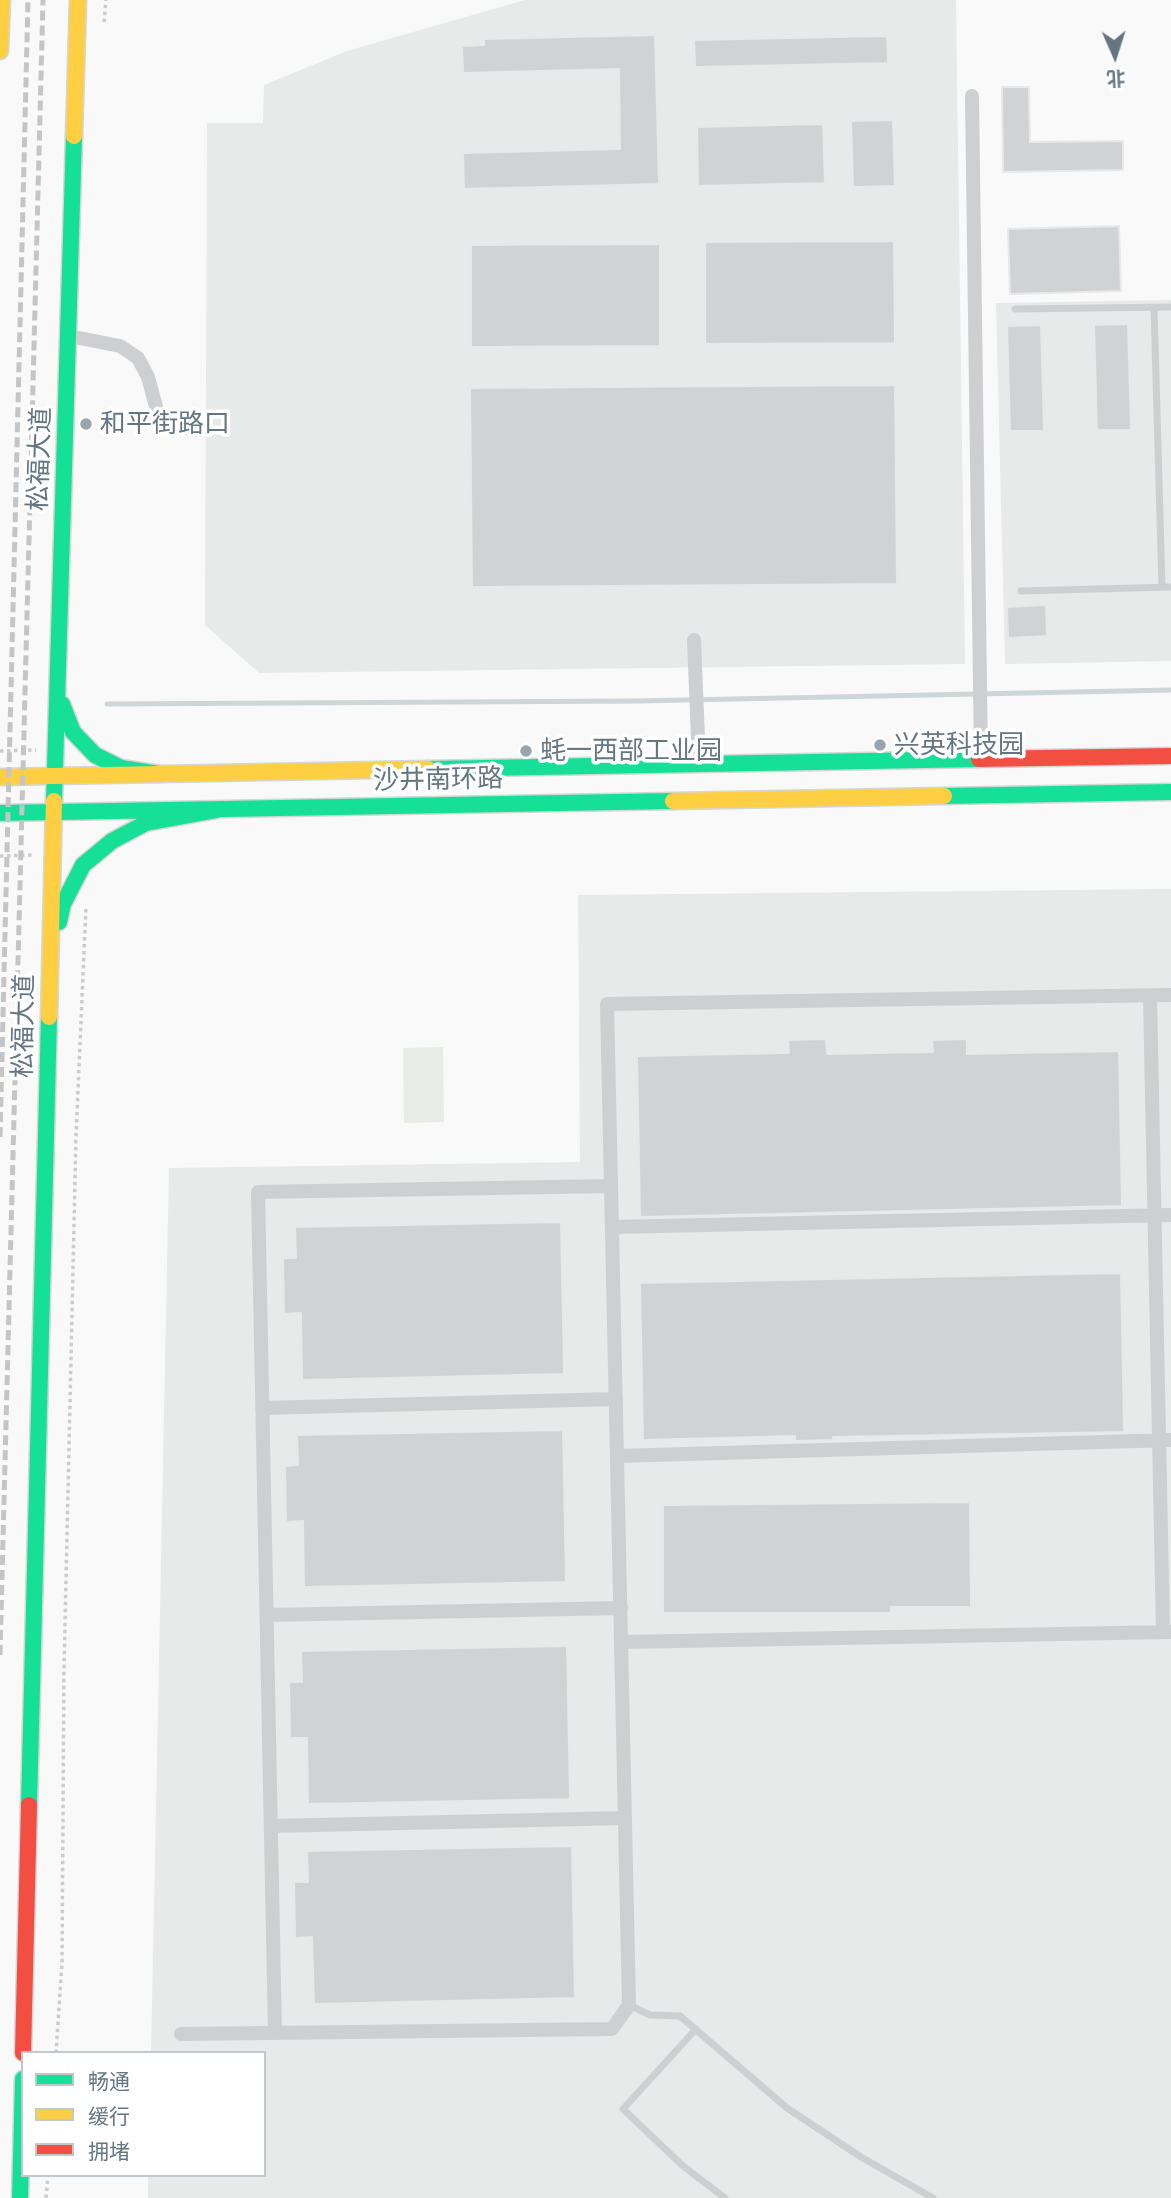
<!DOCTYPE html>
<html>
<head>
<meta charset="utf-8">
<style>
	body { margin:0 }
	#map { position:relative; width:1171px; height:2198px; overflow:hidden; background:#f9f9f9; font-family:"Alegreya Sans","Noto Sans SC",sans-serif }
	canvas { display:block }
	.legend { position:absolute; left:21px; top:2051px; width:245px; height:126px; box-sizing:border-box; background:#fff; border:2px solid #c1c8cd; margin:0; padding:9px 12px; list-style:none; font-size:21px; color:#657683 }
	.legend li { display:flex; align-items:center; gap:14px; height:35px }
	.legend b { width:35px; border:2px solid #c1c8cd }
	.north { position:absolute; left:1080px; top:21px; width:70px; height:70px; -webkit-text-stroke:5px #fff; paint-order:stroke; rotate:177deg; font-size:19px; font-weight:700; line-height:28px; text-align:center; color:#657683 }
	.north::after { content:''; display:block; margin:auto; width:24px; height:32px; background:#657683; clip-path:polygon(50% 0,100% 100%,50% 72%,0 100%) }
</style>
</head>
<body>
<div id="map">
<canvas width="1171" height="2198"></canvas>
<ul class="legend">
<li><b style="height:9px;background:#16e098"></b>畅通</li>
<li><b style="height:9px;background:#ffcf43"></b>缓行</li>
<li><b style="height:9px;background:#f24e42"></b>拥堵</li>
</ul>
<div class="north">北</div>
</div>
<script>
const g = document.querySelector('canvas').getContext('2d');
g.lineJoin = 'round';
function paint(path, color) {
  g.fillStyle = color;
  g.fill(path, 'evenodd');
}
function poly(rows) {
  const path = new Path2D();
  for (const r of rows) {
    path.moveTo(r[0], r[1]);
    for (let i = 2; i < r.length; i += 2) path.lineTo(r[i], r[i + 1]);
  }
  return path;
}
function trace(path, color, width, dash) {
  g.strokeStyle = color;
  g.lineWidth = width;
  g.lineCap = dash ? 'butt' : 'round';
  g.setLineDash(dash || []);
  g.stroke(path);
}
function label(font, color, halo, rows, align = 'center') {
  g.font = font + ' "Alegreya Sans","Noto Sans SC",sans-serif';
  g.lineWidth = 7;
  g.setLineDash([]);
  g.textBaseline = 'middle';
  g.strokeStyle = halo;
  g.fillStyle = color;
  for (const [text, x, y, turn = 0] of rows) {
    g.save();
    g.translate(x, y);
    g.rotate((+turn || 0) * Math.PI / 180);
    g.textAlign = isNaN(turn) ? turn : align;
    if (halo) g.strokeText(text, 0, 0);
    g.fillText(text, 0, 0);
    g.restore();
  }
}
paint(poly([
	[525,0,956,0,965,664,259,673,205,625,207,123,263,123,264,85,347,51],
	[1171,300,1171,661,1005,664,996,303],
	[1171,889,1171,2198,148,2198,148,2175,264,2175,264,2053,151,2053,169,1168,580,1162,578,895]
]), '#e8e9e9');
paint(poly([
	[443,1047,444,1122,404,1123,403,1048]
]), '#e8ebe6');
trace(poly([
	[107,704,636,701,1171,690]
]), '#ced6d9', 5);
const building = poly([
	[655,35,659,184,464,189,463,153,620,149,619,69,463,73,462,46,484,45,484,39,655,35],
	[887,36,888,63,695,67,694,40,887,36],
	[1002,87,1029,87,1030,142,1123,141,1123,170,1003,172,1002,87],
	[893,120,895,186,853,187,851,121,893,120],
	[823,124,825,183,698,186,697,127,823,124],
	[1119,226,1121,291,1010,294,1008,229,1119,226],
	[894,241,895,343,705,344,705,242,894,241],
	[660,244,660,346,471,347,471,245,660,244],
	[1128,324,1131,430,1097,430,1094,325,1128,324],
	[1041,325,1044,431,1010,431,1007,326,1041,325],
	[895,385,897,584,472,587,470,388,895,385],
	[1046,605,1047,636,1008,638,1007,607,1046,605],
	[826,1039,827,1054,933,1052,932,1040,967,1039,967,1054,1119,1051,1122,1206,640,1217,637,1056,789,1053,788,1040,826,1039],
	[561,1222,564,1374,302,1380,301,1313,284,1314,283,1258,296,1258,295,1227,561,1222],
	[1121,1273,1124,1432,833,1437,833,1440,795,1441,795,1436,643,1440,640,1283,1121,1273],
	[563,1430,566,1582,304,1587,303,1521,286,1522,285,1466,298,1465,297,1435,563,1430],
	[970,1502,971,1607,891,1607,891,1613,663,1613,663,1505,970,1502],
	[567,1646,570,1799,308,1804,307,1738,290,1738,289,1682,302,1682,301,1651,567,1646],
	[572,1846,575,1998,314,2004,312,1937,295,1938,294,1882,308,1882,307,1851,572,1846]
]);
paint(building, '#d0d2d3');
trace(building, '#e8e8e8', 2);
const fast = poly([
	[62,704,73,732,95,755,121,768,159,774],
	[428,769,979,759],
	[944,796,1171,792],
	[54,801,74,136],
	[0,813,673,801],
	[59,922,63,904,83,865,112,841,146,823,217,810],
	[29,1805,49,1017],
	[20,2198,23,2079]
]);
const slow = poly([
	[0,51,2,0],
	[74,136,78,0],
	[0,777,428,769],
	[673,801,944,796],
	[49,1017,54,801]
]);
const jam = poly([
	[979,759,1171,756],
	[23,2053,29,1805]
]);
trace(fast, '#d5d6d7', 19);
trace(slow, '#d5d6d7', 19);
trace(jam, '#d5d6d7', 19);
trace(poly([
	[104,22,106,0],
	[0,751,36,750],
	[0,856,35,855],
	[56,2053,62,1963,64,1669,76,1136,86,907],
	[46,2198,48,2175]
]), '#cbcccd', 3.5, [3.5, 3.5]);
trace(poly([
	[1154,308,1162,587],
	[1015,309,1171,307],
	[1021,591,1171,587],
	[629,2005,650,2015,680,2016,787,2108,861,2157,933,2198],
	[696,2029,623,2109,683,2166,725,2198]
]), '#cecfd0', 7);
trace(poly([
	[972,96,981,759],
	[69,336,120,346,138,358,148,377,158,414,169,425,197,430],
	[694,640,699,764],
	[1150,996,1163,1632],
	[612,1227,1171,1215],
	[262,1408,616,1399],
	[617,1456,1171,1440],
	[267,1615,621,1608],
	[622,1642,1170,1632],
	[271,1826,625,1818],
	[275,2033,258,1192,611,1186],
	[181,2034,612,2029,629,2005,607,1004,1171,995]
]), '#cecfd0', 14);
trace(fast, '#16e098', 16);
trace(slow, '#ffcf43', 16);
trace(jam, '#f24e42', 16);
trace(poly([
	[0,1137,28,0],
	[0,1655,43,0]
]), '#c3c5c6', 5, [10, 5]);
for (const [x, y, r, color] of [
	[86,424,7,"#99a4ac"],
	[880,745,7,"#99a4ac"],
	[526,751,7,"#99a4ac"]
]) {
  const dot = new Path2D();
  dot.arc(x, y, r, 0, 2 * Math.PI);
  g.fillStyle = color;
  g.fill(dot);
  trace(dot, '#fff', 2.5);
}
label('26px', '#657683', '#fff', [
	["和平街路口",100,424],
	["兴英科技园",894,745],
	["蚝一西部工业园",540,751]
], 'left');
label('26px', '#657683', '#fff', [
	["松福大道",40,459,-88],
	["沙井南环路",438,780,-1],
	["松福大道",24,1026,-89]
]);
</script>
</body>
</html>
